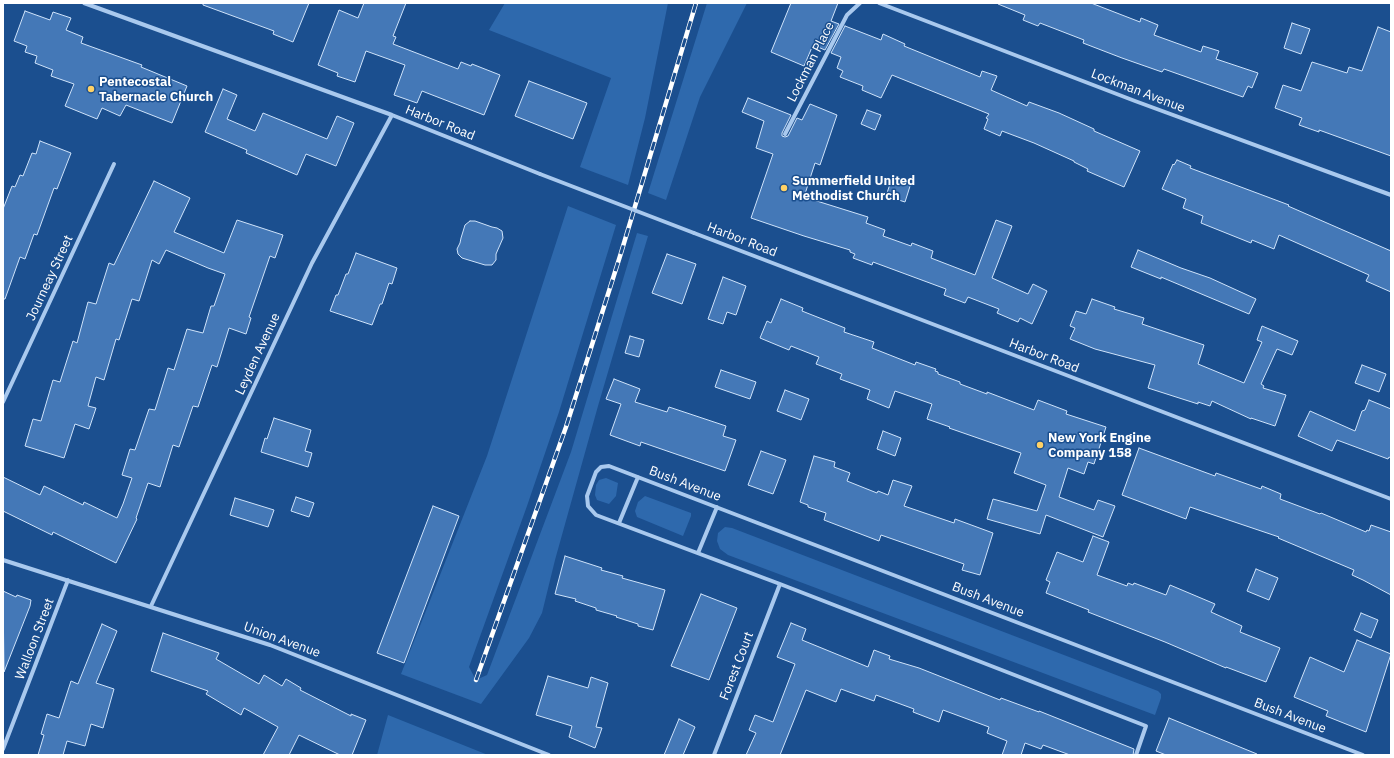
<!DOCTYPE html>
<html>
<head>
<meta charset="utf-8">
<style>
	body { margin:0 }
	#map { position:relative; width:1394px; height:758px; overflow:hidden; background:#1b4f8f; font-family:"IBM Plex Sans",sans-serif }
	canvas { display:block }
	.frame { position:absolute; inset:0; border:4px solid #fff; pointer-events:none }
</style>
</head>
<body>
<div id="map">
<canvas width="1394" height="758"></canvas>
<div class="frame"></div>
</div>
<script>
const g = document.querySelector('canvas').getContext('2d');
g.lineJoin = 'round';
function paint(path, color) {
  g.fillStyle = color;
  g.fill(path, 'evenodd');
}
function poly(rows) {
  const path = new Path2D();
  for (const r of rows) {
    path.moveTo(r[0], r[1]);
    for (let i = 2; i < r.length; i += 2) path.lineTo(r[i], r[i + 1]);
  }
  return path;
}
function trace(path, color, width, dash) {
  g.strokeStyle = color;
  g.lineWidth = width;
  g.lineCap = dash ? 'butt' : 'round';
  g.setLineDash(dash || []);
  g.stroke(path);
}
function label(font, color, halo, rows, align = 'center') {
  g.font = font + ' "IBM Plex Sans",sans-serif';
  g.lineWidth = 3;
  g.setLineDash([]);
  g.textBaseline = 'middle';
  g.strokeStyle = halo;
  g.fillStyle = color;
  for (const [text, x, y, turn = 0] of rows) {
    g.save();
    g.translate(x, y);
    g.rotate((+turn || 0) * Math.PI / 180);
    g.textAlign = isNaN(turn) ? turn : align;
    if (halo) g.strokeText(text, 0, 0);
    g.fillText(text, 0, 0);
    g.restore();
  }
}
paint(poly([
	[505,3,668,3,645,118,628,185,580,167,611,78,489,30],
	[707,3,747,3,700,97,666,200,648,193],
	[568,206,616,225,559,412,527,506,469,667,476,680,487,675,571,452,637,233,648,236,598,406,555,560,542,613,529,638,481,704,401,674,487,456],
	[606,478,618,483,616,496,609,504,597,500,595,495,596,485,599,480],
	[645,496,691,513,691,516,683,536,637,517,635,511,638,502],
	[725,527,732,528,1158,691,1161,694,1161,698,1155,715,728,555,720,549,717,541,718,533],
	[388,715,488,755,377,755]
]), '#2e69ad');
const building = poly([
	[203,3,309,3,293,42,273,34,274,31,203,5,203,3],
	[364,3,406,3,393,36,396,37,393,44,458,69,461,62,471,66,472,64,500,75,484,115,422,91,417,103,394,95,405,65,366,51,355,82,337,76,338,73,318,65,339,10,358,18,364,3],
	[791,3,838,3,831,21,839,24,825,50,813,45,804,66,771,52,791,3],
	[998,3,1091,3,1140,22,1141,18,1158,25,1154,35,1201,52,1203,46,1219,51,1216,59,1258,73,1252,88,1248,86,1243,97,1164,69,1162,72,1122,58,1083,43,1084,40,1040,23,1038,26,1023,20,1025,15,998,4,998,3],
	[25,11,50,20,53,12,71,18,66,30,83,37,81,43,142,65,141,67,187,86,172,123,126,105,120,116,102,108,97,119,65,106,74,84,51,76,53,70,35,63,37,56,25,52,27,46,14,41,25,11],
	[1292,23,1310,29,1301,54,1284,48,1292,23],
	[845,26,881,40,883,34,905,44,904,46,980,77,982,71,997,76,991,90,1027,106,1029,102,1059,113,1094,129,1094,131,1140,151,1124,187,1087,171,1088,169,1074,162,1074,161,1034,143,1002,131,1000,136,984,129,988,119,986,118,989,114,892,75,881,98,862,90,863,86,840,77,843,71,837,68,841,57,831,53,845,26],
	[1378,27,1391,32,1391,156,1319,130,1319,132,1299,125,1302,118,1275,108,1283,85,1301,91,1312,62,1347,73,1349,67,1362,71,1378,27],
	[529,81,587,103,573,139,515,116,529,81],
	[223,89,237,95,227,119,255,131,263,113,327,139,337,116,354,123,336,166,306,154,297,175,246,153,247,150,205,132,223,89],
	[748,98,791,115,782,133,782,136,785,137,788,136,797,118,802,120,810,104,837,115,820,165,815,163,804,197,868,217,866,223,885,230,883,236,911,246,912,243,933,251,931,258,975,275,996,220,1012,226,992,278,1028,294,1033,284,1047,291,1032,324,1020,318,1018,322,997,313,999,309,968,297,965,303,944,295,946,289,873,262,872,265,853,258,855,254,850,252,850,250,804,236,751,218,773,154,756,148,764,121,742,112,748,98],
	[867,110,881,115,875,130,861,124,867,110],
	[40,141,71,153,57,189,54,188,37,235,34,234,25,259,20,257,5,299,3,299,3,209,12,186,15,187,20,175,23,176,32,153,36,154,40,141],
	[1177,160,1191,166,1190,168,1289,205,1288,206,1391,251,1391,292,1366,281,1369,275,1279,235,1274,249,1252,240,1251,243,1201,223,1203,216,1183,208,1186,199,1162,189,1173,164,1174,165,1177,160],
	[892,178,911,183,905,202,886,196,892,178],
	[154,181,190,198,174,232,224,253,237,220,283,235,275,258,270,256,249,317,251,318,246,334,229,328,217,367,212,365,198,407,193,406,179,447,173,445,160,487,148,483,136,518,137,519,116,563,53,532,52,535,3,511,3,477,40,495,44,486,83,505,84,502,117,518,123,504,132,478,122,475,130,449,135,450,149,409,155,410,168,368,174,370,187,329,203,333,211,306,214,306,225,274,208,268,166,250,159,264,152,260,139,301,132,299,119,340,116,339,104,380,96,377,88,406,96,408,89,429,75,424,64,458,25,446,33,419,41,421,53,380,60,382,73,341,77,343,88,302,96,304,109,263,114,265,154,181],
	[470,221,475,221,492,227,497,228,502,231,503,238,496,254,496,260,492,265,485,265,462,258,458,254,457,249,460,243,461,238,465,225,470,221],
	[1138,250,1181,268,1210,278,1256,299,1249,314,1161,277,1161,279,1131,267,1138,250],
	[356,253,397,268,392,284,389,283,382,304,380,304,372,325,330,311,336,295,338,295,346,274,348,274,356,253],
	[667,254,696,264,682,304,652,293,667,254],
	[723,277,746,286,736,315,727,312,723,324,708,319,723,277],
	[781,299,803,308,802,311,845,328,844,332,874,342,872,348,915,365,916,362,936,369,935,371,938,372,938,374,960,382,960,384,987,394,987,392,1034,410,1038,400,1067,411,1066,414,1106,427,1094,464,1088,462,1084,474,1068,468,1059,497,1094,510,1098,500,1115,506,1103,537,1046,515,1040,534,987,519,993,499,1037,511,1046,485,1014,473,1021,453,949,428,950,427,927,419,932,404,895,391,889,408,867,399,870,390,840,379,842,374,816,364,819,357,791,346,789,350,760,338,767,321,771,323,781,299],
	[1092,299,1115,307,1114,309,1144,318,1142,324,1204,345,1198,364,1244,383,1262,342,1257,340,1262,326,1298,341,1292,355,1277,349,1261,384,1264,386,1263,388,1286,395,1275,426,1251,418,1251,419,1212,401,1210,406,1198,402,1198,404,1148,388,1155,365,1095,349,1070,339,1075,328,1070,326,1076,311,1086,314,1092,299],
	[630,336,644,340,639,357,625,353,630,336],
	[1362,365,1386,374,1379,392,1355,383,1362,365],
	[721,370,756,382,750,399,715,387,721,370],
	[614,379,640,389,635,402,667,412,669,407,726,426,723,436,736,440,725,471,641,442,640,446,610,435,621,404,606,399,614,379],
	[785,390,809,399,801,420,777,411,785,390],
	[1369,400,1391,409,1391,458,1389,457,1388,459,1337,440,1332,451,1298,436,1310,411,1355,431,1362,411,1365,410,1369,400],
	[274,418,311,430,305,451,312,453,308,467,261,452,265,438,267,439,274,418],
	[883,431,901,438,895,456,877,449,883,431],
	[1139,448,1215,476,1216,473,1261,489,1262,486,1281,494,1280,499,1320,514,1321,513,1366,532,1367,530,1369,531,1371,525,1391,532,1391,595,1363,580,1352,575,1354,570,1278,538,1279,537,1190,507,1186,519,1122,495,1139,448],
	[761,451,786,460,773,494,748,485,761,451],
	[814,456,835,462,834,467,850,473,847,481,877,493,878,491,888,495,893,480,912,486,904,506,954,523,955,519,993,533,980,575,962,570,964,564,881,535,879,541,824,520,826,513,808,507,808,505,800,502,814,456],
	[296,497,314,503,309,517,291,511,296,497],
	[235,498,274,510,268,527,230,515,235,498],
	[433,506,459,516,404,663,377,653,433,506],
	[1093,536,1109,542,1097,575,1127,586,1128,583,1133,585,1134,583,1166,595,1170,585,1215,604,1211,612,1242,626,1240,632,1280,648,1266,682,1226,667,1226,668,1165,642,1088,612,1089,610,1046,593,1050,582,1046,580,1057,552,1083,562,1093,536],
	[565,556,602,568,601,570,623,576,622,578,665,590,653,630,638,626,638,624,616,617,617,616,596,610,596,608,575,601,576,599,555,594,565,556],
	[1256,569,1278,578,1269,600,1247,591,1256,569],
	[3,591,16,597,17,595,31,600,30,606,4,672,3,591],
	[701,594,737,608,709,680,671,666,701,594],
	[1361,613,1378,620,1371,638,1354,630,1361,613],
	[791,623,806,629,802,640,868,667,874,650,890,656,889,659,919,668,1000,700,1001,698,1039,712,1039,711,1134,749,1133,755,1070,755,1043,745,1041,749,1025,743,1021,755,1002,755,1007,741,987,733,989,727,943,710,939,722,913,712,914,709,876,695,874,701,841,689,836,702,806,690,780,755,746,755,756,733,749,730,755,715,773,722,795,664,777,657,791,623],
	[102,624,117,631,96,683,114,689,103,728,91,724,85,746,67,741,63,755,38,755,44,735,41,734,47,714,59,718,71,681,78,684,102,624],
	[163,633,219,653,216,659,259,684,264,675,282,686,286,679,301,688,300,690,351,716,351,714,366,720,352,755,340,755,299,735,289,755,263,755,278,727,244,708,241,715,206,694,208,691,151,671,163,633],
	[1357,640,1391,654,1366,732,1326,716,1328,711,1294,697,1310,657,1344,672,1357,640],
	[548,676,588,688,591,677,608,683,596,727,602,728,595,748,569,737,572,726,536,715,548,676],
	[1169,718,1257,754,1257,755,1166,755,1156,751,1169,718],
	[679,719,695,727,683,755,664,755,679,719]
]);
paint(building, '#4478b7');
trace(building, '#cfe3fa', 1);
trace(poly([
	[84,3,392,115,540,174],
	[879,3,1135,101,1391,195],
	[785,134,847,15,860,3],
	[694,233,1391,499],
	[3,402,114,164],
	[619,523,638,477],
	[698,553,717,507],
	[3,560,270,645,549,755],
	[151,606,312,263,392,115],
	[3,749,68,580],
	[714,755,780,584],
	[1136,755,1146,726,780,584,596,515,588,506,587,496,596,472,601,467,609,466,1363,755]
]), '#a9c9ee', 4);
const rail = poly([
	[476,680,566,427,621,253,696,3]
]);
trace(rail, '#fff', 4.5);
trace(rail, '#1b4f8f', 3, [9]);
trace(poly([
	[540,174,694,233]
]), '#a9c9ee', 4);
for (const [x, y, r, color] of [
	[91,89,4,"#ffd166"],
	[784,188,4,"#ffd166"],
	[1040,445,4,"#ffd166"]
]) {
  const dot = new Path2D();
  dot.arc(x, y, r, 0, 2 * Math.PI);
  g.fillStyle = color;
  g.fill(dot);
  trace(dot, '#1b4f8f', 1.5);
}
label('13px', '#fff', '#1b4f8f', [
	["Lockman Place",811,62,-63],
	["Lockman Avenue",1138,91,21],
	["Harbor Road",440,123,22],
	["Harbor Road",742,240,21],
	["Journeay Street",50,278,-65],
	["Leyden Avenue",258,354,-65],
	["Harbor Road",1044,356,21],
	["Bush Avenue",685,484,21],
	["Bush Avenue",988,600,21],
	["Walloon Street",35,639,-69],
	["Union Avenue",282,640,20],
	["Forest Court",737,666,-69],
	["Bush Avenue",1290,716,21]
]);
label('bold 13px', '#fff', '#1b4f8f', [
	["Pentecostal",99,82],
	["Tabernacle Church",99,97],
	["Summerfield United",792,181],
	["Methodist Church",792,196],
	["New York Engine",1048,438],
	["Company 158",1048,453]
], 'left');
</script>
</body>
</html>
